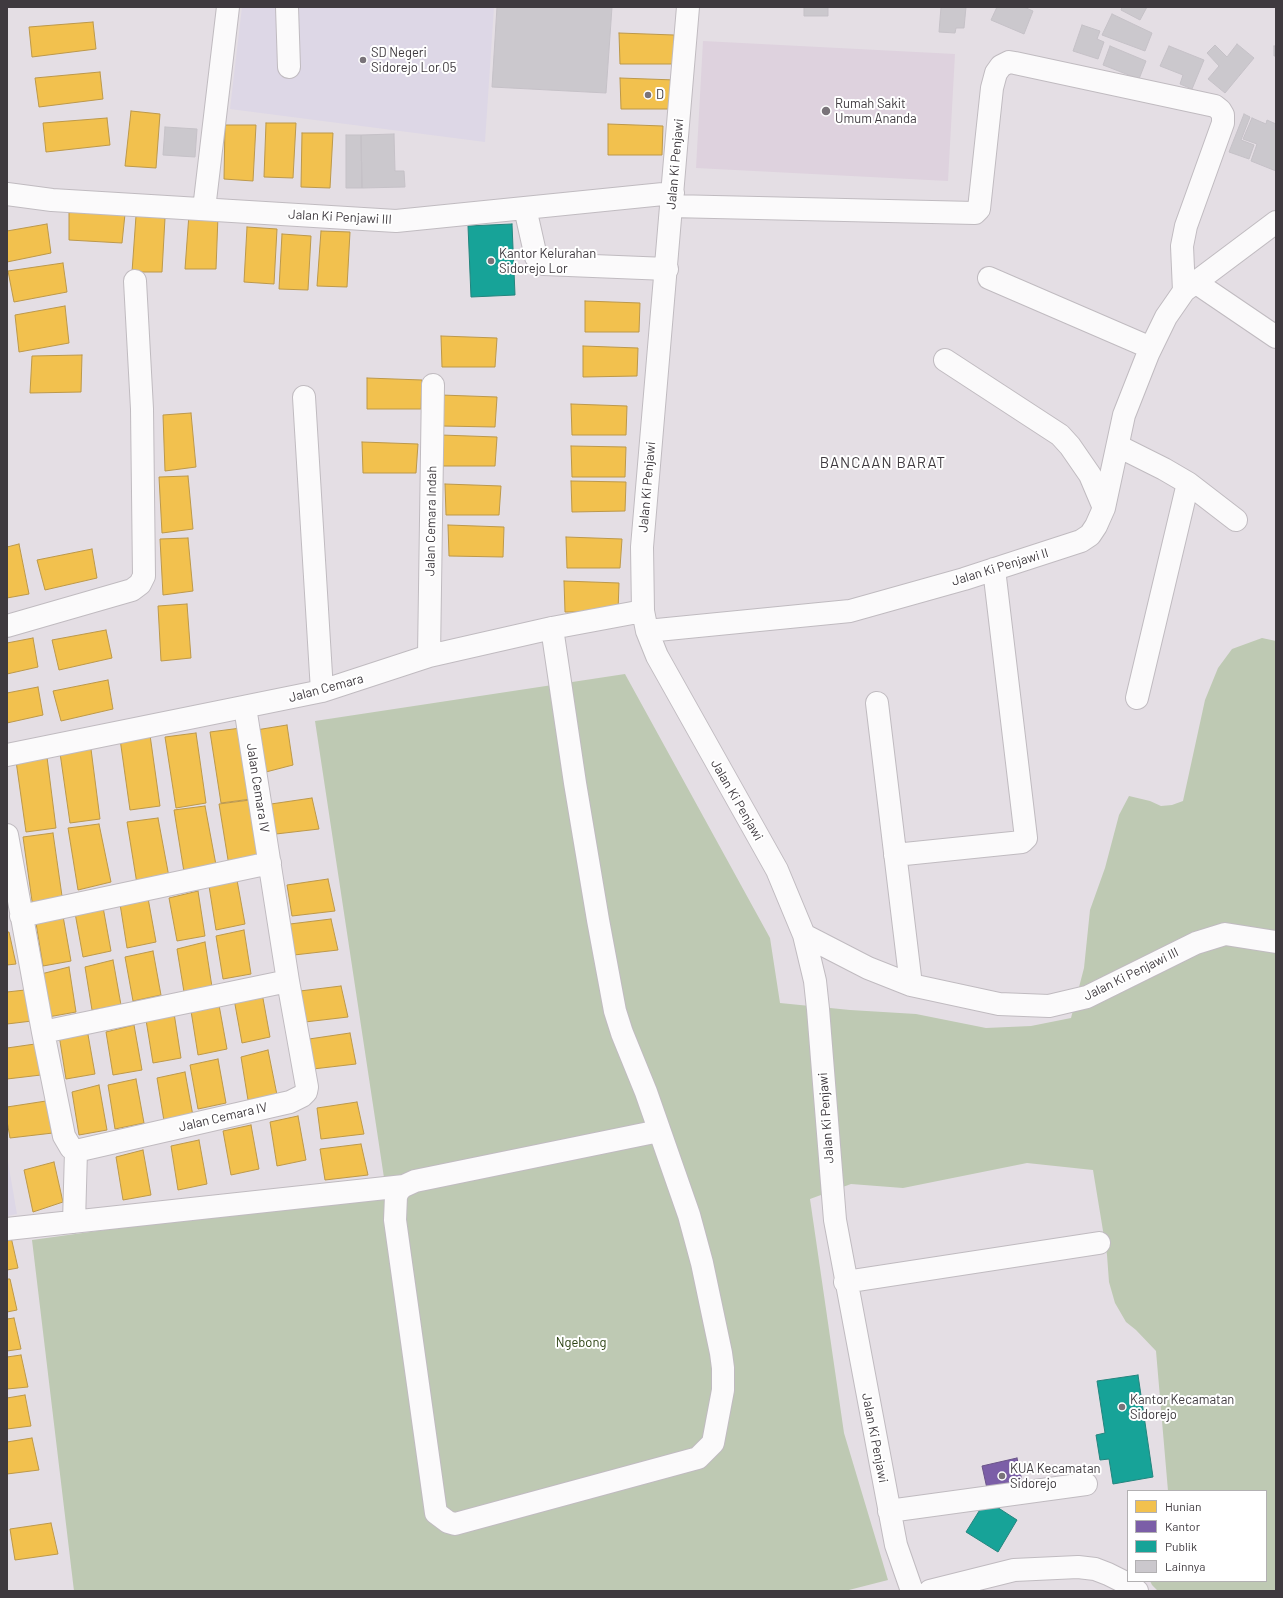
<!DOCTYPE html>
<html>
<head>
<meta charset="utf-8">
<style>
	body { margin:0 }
	#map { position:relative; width:1283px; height:1598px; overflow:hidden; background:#e4dee4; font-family:Barlow,sans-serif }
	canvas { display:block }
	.frame { position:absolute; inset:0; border:8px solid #3f3a3f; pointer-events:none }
	.legend { position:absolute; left:1127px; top:1490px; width:140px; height:92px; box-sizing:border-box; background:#fff; border:1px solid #b2b0b2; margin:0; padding:5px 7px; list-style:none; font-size:12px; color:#3f3a3f }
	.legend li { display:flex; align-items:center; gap:8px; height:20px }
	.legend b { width:20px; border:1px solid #b2b0b2 }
</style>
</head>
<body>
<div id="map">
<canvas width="1283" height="1598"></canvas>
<div class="frame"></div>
<ul class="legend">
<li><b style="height:11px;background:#f2c14e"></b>Hunian</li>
<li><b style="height:11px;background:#7b5ea7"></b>Kantor</li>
<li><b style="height:11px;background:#17a398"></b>Publik</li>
<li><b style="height:11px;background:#cbc8cd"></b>Lainnya</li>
</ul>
</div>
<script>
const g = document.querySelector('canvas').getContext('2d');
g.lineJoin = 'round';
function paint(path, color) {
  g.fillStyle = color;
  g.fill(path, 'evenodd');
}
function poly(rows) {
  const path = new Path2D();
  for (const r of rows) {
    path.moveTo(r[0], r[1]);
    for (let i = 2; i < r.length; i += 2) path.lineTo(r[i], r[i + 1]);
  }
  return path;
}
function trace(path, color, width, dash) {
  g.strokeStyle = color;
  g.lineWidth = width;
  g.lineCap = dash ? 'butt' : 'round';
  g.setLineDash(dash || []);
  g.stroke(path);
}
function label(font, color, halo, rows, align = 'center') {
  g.font = font + ' Barlow,sans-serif';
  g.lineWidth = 4;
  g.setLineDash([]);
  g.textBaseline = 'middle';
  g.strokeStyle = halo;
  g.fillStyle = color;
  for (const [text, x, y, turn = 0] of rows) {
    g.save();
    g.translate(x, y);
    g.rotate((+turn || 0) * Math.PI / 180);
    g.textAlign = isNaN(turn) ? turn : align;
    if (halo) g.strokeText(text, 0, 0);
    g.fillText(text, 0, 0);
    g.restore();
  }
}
paint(poly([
	[703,41,955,54,948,181,696,168]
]), '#ded2de');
paint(poly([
	[242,7,494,7,485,142,230,109],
	[7,1156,17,1214,7,1216]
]), '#ddd7e6');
paint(poly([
	[1262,638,1276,641,1276,1591,1158,1591,1152,1585,1150,1581,1266,1581,1266,1491,1168,1491,1156,1351,1136,1330,1126,1322,1115,1303,1109,1282,1107,1255,1093,1170,1027,1163,903,1188,851,1184,810,1199,844,1433,888,1580,845,1591,74,1591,32,1240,386,1191,315,721,625,674,770,938,780,1003,850,1010,916,1014,986,1028,1031,1026,1071,1018,1084,968,1090,910,1105,868,1119,815,1129,796,1150,801,1161,806,1172,805,1183,801,1205,700,1218,668,1232,649]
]), '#bec9b3');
const homes = poly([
	[93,22,96,49,32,57,29,27,93,22],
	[619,33,674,35,673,64,620,64,619,33],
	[100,72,103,99,39,107,35,78,100,72],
	[620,78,675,80,674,109,621,109,620,78],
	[131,111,160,114,156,168,125,166,131,111],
	[107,118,110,145,46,152,43,123,107,118],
	[266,123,296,123,293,178,264,177,266,123],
	[608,124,663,126,662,155,608,155,608,124],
	[225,125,256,125,253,181,224,179,225,125],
	[302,133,333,133,330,188,301,187,302,133],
	[69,209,125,214,122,243,69,240,69,209],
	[189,214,218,216,216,269,185,269,189,214],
	[136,216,165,218,162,272,132,272,136,216],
	[47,224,51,253,7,262,7,231,47,224],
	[247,227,277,229,274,284,244,282,247,227],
	[321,231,350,232,347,287,317,286,321,231],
	[282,234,311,236,308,290,279,289,282,234],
	[63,263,67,292,14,302,8,271,63,263],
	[585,301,640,303,639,332,585,332,585,301],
	[65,306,69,343,19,352,15,315,65,306],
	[441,336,497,338,495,367,442,367,441,336],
	[583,346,638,348,637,376,583,377,583,346],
	[82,355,81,392,30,393,32,356,82,355],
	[367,378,422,380,421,409,367,409,367,378],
	[441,395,497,397,495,427,442,426,441,395],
	[571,404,627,406,626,435,572,435,571,404],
	[191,413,196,467,165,471,163,415,191,413],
	[441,435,497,437,495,466,442,466,441,435],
	[362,442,418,444,416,473,363,473,362,442],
	[571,446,626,447,625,477,572,477,571,446],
	[188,476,193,529,162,533,159,477,188,476],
	[571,481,626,482,625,511,572,512,571,481],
	[445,484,501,486,499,515,446,515,445,484],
	[448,525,504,527,503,557,449,556,448,525],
	[566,537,622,539,620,568,567,568,566,537],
	[188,538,193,591,163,595,160,539,188,538],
	[19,544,29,594,7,598,7,547,19,544],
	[92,549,97,578,45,590,37,560,92,549],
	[564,581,619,583,618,612,565,612,564,581],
	[187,604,191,658,161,661,158,606,187,604],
	[106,630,112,658,59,670,52,640,106,630],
	[33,638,38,667,7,674,7,643,33,638],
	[108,680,113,709,61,721,53,691,108,680],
	[38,687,43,715,7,723,7,693,38,687],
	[287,725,293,765,262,773,256,730,287,725],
	[241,728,251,799,221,803,210,732,241,728],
	[196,733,206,803,176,808,165,737,196,733],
	[150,735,160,806,130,810,120,739,150,735],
	[91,749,100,819,70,823,60,753,91,749],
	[47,757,56,828,26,832,16,761,47,757],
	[312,798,319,829,276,834,271,804,312,798],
	[250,800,261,858,229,866,219,804,250,800],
	[205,806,216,865,184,872,174,810,205,806],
	[158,818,169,877,137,884,127,822,158,818],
	[99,824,111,882,78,890,68,828,99,824],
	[53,833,63,903,33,908,23,837,53,833],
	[328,879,335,911,292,916,287,885,328,879],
	[237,880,245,924,216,930,209,886,237,880],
	[198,891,205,936,177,941,169,898,198,891],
	[148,898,156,942,127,948,120,904,148,898],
	[103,907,111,951,83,957,75,913,103,907],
	[63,916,71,961,43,966,36,923,63,916],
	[331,919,338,950,294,955,290,924,331,919],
	[244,930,251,974,223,979,216,936,244,930],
	[7,932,9,932,16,964,7,965,7,932],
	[205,942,212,987,184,992,177,949,205,942],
	[153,951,161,995,133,1001,125,957,153,951],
	[113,960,121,1005,92,1010,85,967,113,960],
	[69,967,76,1012,48,1017,41,974,69,967],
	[341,986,348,1017,305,1022,300,991,341,986],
	[25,990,32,1021,7,1024,7,992,25,990],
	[262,993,270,1037,242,1043,234,999,262,993],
	[219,1005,227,1049,198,1055,191,1011,219,1005],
	[174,1013,181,1058,153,1063,146,1020,174,1013],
	[134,1025,142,1070,113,1075,106,1032,134,1025],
	[87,1029,95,1074,66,1079,59,1035,87,1029],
	[350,1033,356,1064,313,1069,309,1039,350,1033],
	[35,1044,41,1075,7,1079,7,1048,35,1044],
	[268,1050,277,1095,248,1100,241,1057,268,1050],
	[218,1059,226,1103,198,1109,190,1065,218,1059],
	[185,1072,193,1116,164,1121,157,1078,185,1072],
	[136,1079,144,1123,115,1129,108,1085,136,1079],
	[99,1085,107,1130,79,1135,72,1092,99,1085],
	[46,1101,53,1133,10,1138,7,1121,7,1107,46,1101],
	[357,1102,364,1134,321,1139,317,1108,357,1102],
	[298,1116,306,1160,277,1166,270,1122,298,1116],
	[251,1125,259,1169,231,1175,223,1131,251,1125],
	[199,1140,207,1184,178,1190,171,1146,199,1140],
	[361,1144,368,1175,325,1180,320,1149,361,1144],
	[143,1150,151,1195,123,1200,116,1157,143,1150],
	[54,1162,63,1202,33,1212,24,1170,54,1162],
	[11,1237,18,1268,7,1270,7,1238,11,1237],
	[7,1279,10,1279,17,1310,7,1312,7,1279],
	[14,1318,21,1349,7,1351,7,1319,14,1318],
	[21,1355,28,1387,7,1389,7,1357,21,1355],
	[25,1395,31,1426,7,1429,7,1398,25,1395],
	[32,1438,39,1470,7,1474,7,1442,32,1438],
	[51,1523,58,1554,15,1560,10,1529,51,1523]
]);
paint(homes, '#f2c14e');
trace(homes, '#bc984a', 1);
const offices = poly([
	[1017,1458,1023,1486,988,1493,982,1466,1017,1458]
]);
paint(offices, '#7b5ea7');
trace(offices, '#695388', 1);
const public = poly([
	[512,224,515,295,471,297,468,226,512,224],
	[1138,1375,1153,1477,1113,1484,1109,1459,1100,1460,1096,1435,1105,1433,1097,1381,1138,1375],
	[986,1500,1017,1520,998,1552,966,1532,986,1500]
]);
paint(public, '#17a398');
trace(public, '#23847d', 1);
const building = poly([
	[497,7,612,7,606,93,492,87,497,7],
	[804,7,828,7,828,16,804,16,804,7],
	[941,7,966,7,964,28,956,28,955,33,939,32,941,7],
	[997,7,1024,7,1033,11,1024,34,991,20,997,7],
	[1122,7,1147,7,1140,20,1121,10,1122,7],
	[1112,14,1152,33,1145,51,1102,35,1112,14],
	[1082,25,1100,31,1097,39,1104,42,1098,59,1073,51,1082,25],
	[1237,44,1254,58,1225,93,1208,79,1219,66,1207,53,1215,45,1227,57,1237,44],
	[1110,46,1146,61,1139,79,1103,65,1110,46],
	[1169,46,1204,60,1192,89,1180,84,1183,75,1160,66,1169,46],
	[1274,46,1276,46,1276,56,1274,56,1274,46],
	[1244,114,1250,117,1241,140,1254,145,1249,159,1229,152,1244,114],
	[1252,118,1266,124,1267,120,1276,124,1276,171,1251,161,1257,144,1243,139,1252,118],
	[165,127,197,129,195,157,163,155,165,127],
	[394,134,395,171,404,171,405,187,362,188,361,135,394,134],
	[346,135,361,135,362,188,346,188,346,135]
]);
paint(building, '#cbc8cd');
trace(building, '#c5c1c7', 1);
const minor = poly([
	[287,7,289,67],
	[688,7,642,547,643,611,647,631,657,656,777,870,804,935,815,981,818,1009,835,1220,896,1545,912,1591],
	[7,194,52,200,396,221,673,193],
	[671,206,975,213,979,209,992,88,996,73,1001,66,1009,62,1015,63,1215,106,1220,110,1223,115,1223,123,1186,226,1182,246,1184,291],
	[525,208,536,257,540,262,544,264,667,269],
	[204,209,228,7],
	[989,278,1151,348],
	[1195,282,1276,337],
	[945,360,1060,435,1070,446,1090,475,1104,508],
	[304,397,322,691],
	[1118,446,1164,469,1188,483,1137,698],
	[1188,483,1236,520],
	[7,626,132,590,140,584,144,576,142,409,135,281],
	[552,628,575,783,598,920,615,1011,622,1033,646,1092,689,1215,702,1263,721,1353,723,1368,723,1390,713,1443,698,1458,455,1524,448,1522,436,1513,395,1220,396,1196,399,1190,404,1186,415,1181,659,1131],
	[647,631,850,611,964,579,1081,541,1090,535,1096,526,1104,508,1124,415,1148,354,1166,317,1184,291,1276,222],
	[429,656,433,385],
	[877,703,911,985],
	[7,755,322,691,429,656,552,628,643,611],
	[7,835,43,1032,64,1136,71,1148,76,1151,290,1102,302,1096,306,1092,307,1087,288,981,245,707],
	[895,855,1022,842,1026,838,994,569],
	[21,916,270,863],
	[804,935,868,968,911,985,999,1004,1049,1006,1087,997,1196,943,1225,934,1276,942],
	[43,1032,288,981],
	[74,1222,76,1151],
	[7,1229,404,1186],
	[845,1282,1099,1243],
	[889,1511,1086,1484],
	[930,1591,1014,1570,1078,1567,1095,1569,1108,1574,1124,1582,1137,1591]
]);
trace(minor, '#c0bbc0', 24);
trace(minor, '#fbfafb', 22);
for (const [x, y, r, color] of [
	[363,60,4,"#797379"],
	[648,95,4,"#797379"],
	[826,111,5,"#797379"],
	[491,261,4,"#797379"],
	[1122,1407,4,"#797379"],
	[1002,1476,4,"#797379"]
]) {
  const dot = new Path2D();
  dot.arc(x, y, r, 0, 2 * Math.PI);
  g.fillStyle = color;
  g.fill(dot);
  trace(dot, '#fff', 1.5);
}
label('13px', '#3f3a3f', '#fff', [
	["SD Negeri",371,53],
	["Sidorejo Lor 05",371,68],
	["D",656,95],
	["Rumah Sakit",835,104],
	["Umum Ananda",835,119],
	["Kantor Kelurahan",499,254],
	["Sidorejo Lor",499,269],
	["Kantor Kecamatan",1130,1400],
	["Sidorejo",1130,1415],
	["KUA Kecamatan",1010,1469],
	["Sidorejo",1010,1484]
], 'left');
label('13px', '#3f3a3f', '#fff', [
	["Jalan Ki Penjawi",675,164,-85],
	["Jalan Ki Penjawi III",340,217,3],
	["Jalan Ki Penjawi",647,487,-85],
	["Jalan Cemara Indah",431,521,-89],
	["Jalan Ki Penjawi II",1000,567,-17],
	["Jalan Cemara",326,688,-15],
	["Jalan Cemara IV",258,788,81],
	["Jalan Ki Penjawi",737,800,60],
	["Jalan Ki Penjawi III",1131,974,-26],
	["Jalan Cemara IV",223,1117,-13],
	["Jalan Ki Penjawi",826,1118,-94],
	["Jalan Ki Penjawi",875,1438,79]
]);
label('13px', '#2b4212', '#fff', [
	["Ngebong",581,1343]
]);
g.letterSpacing = '1px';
label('15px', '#3f3a3f', '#fff', [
	["BANCAAN BARAT",883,463]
]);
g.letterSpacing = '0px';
</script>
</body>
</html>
